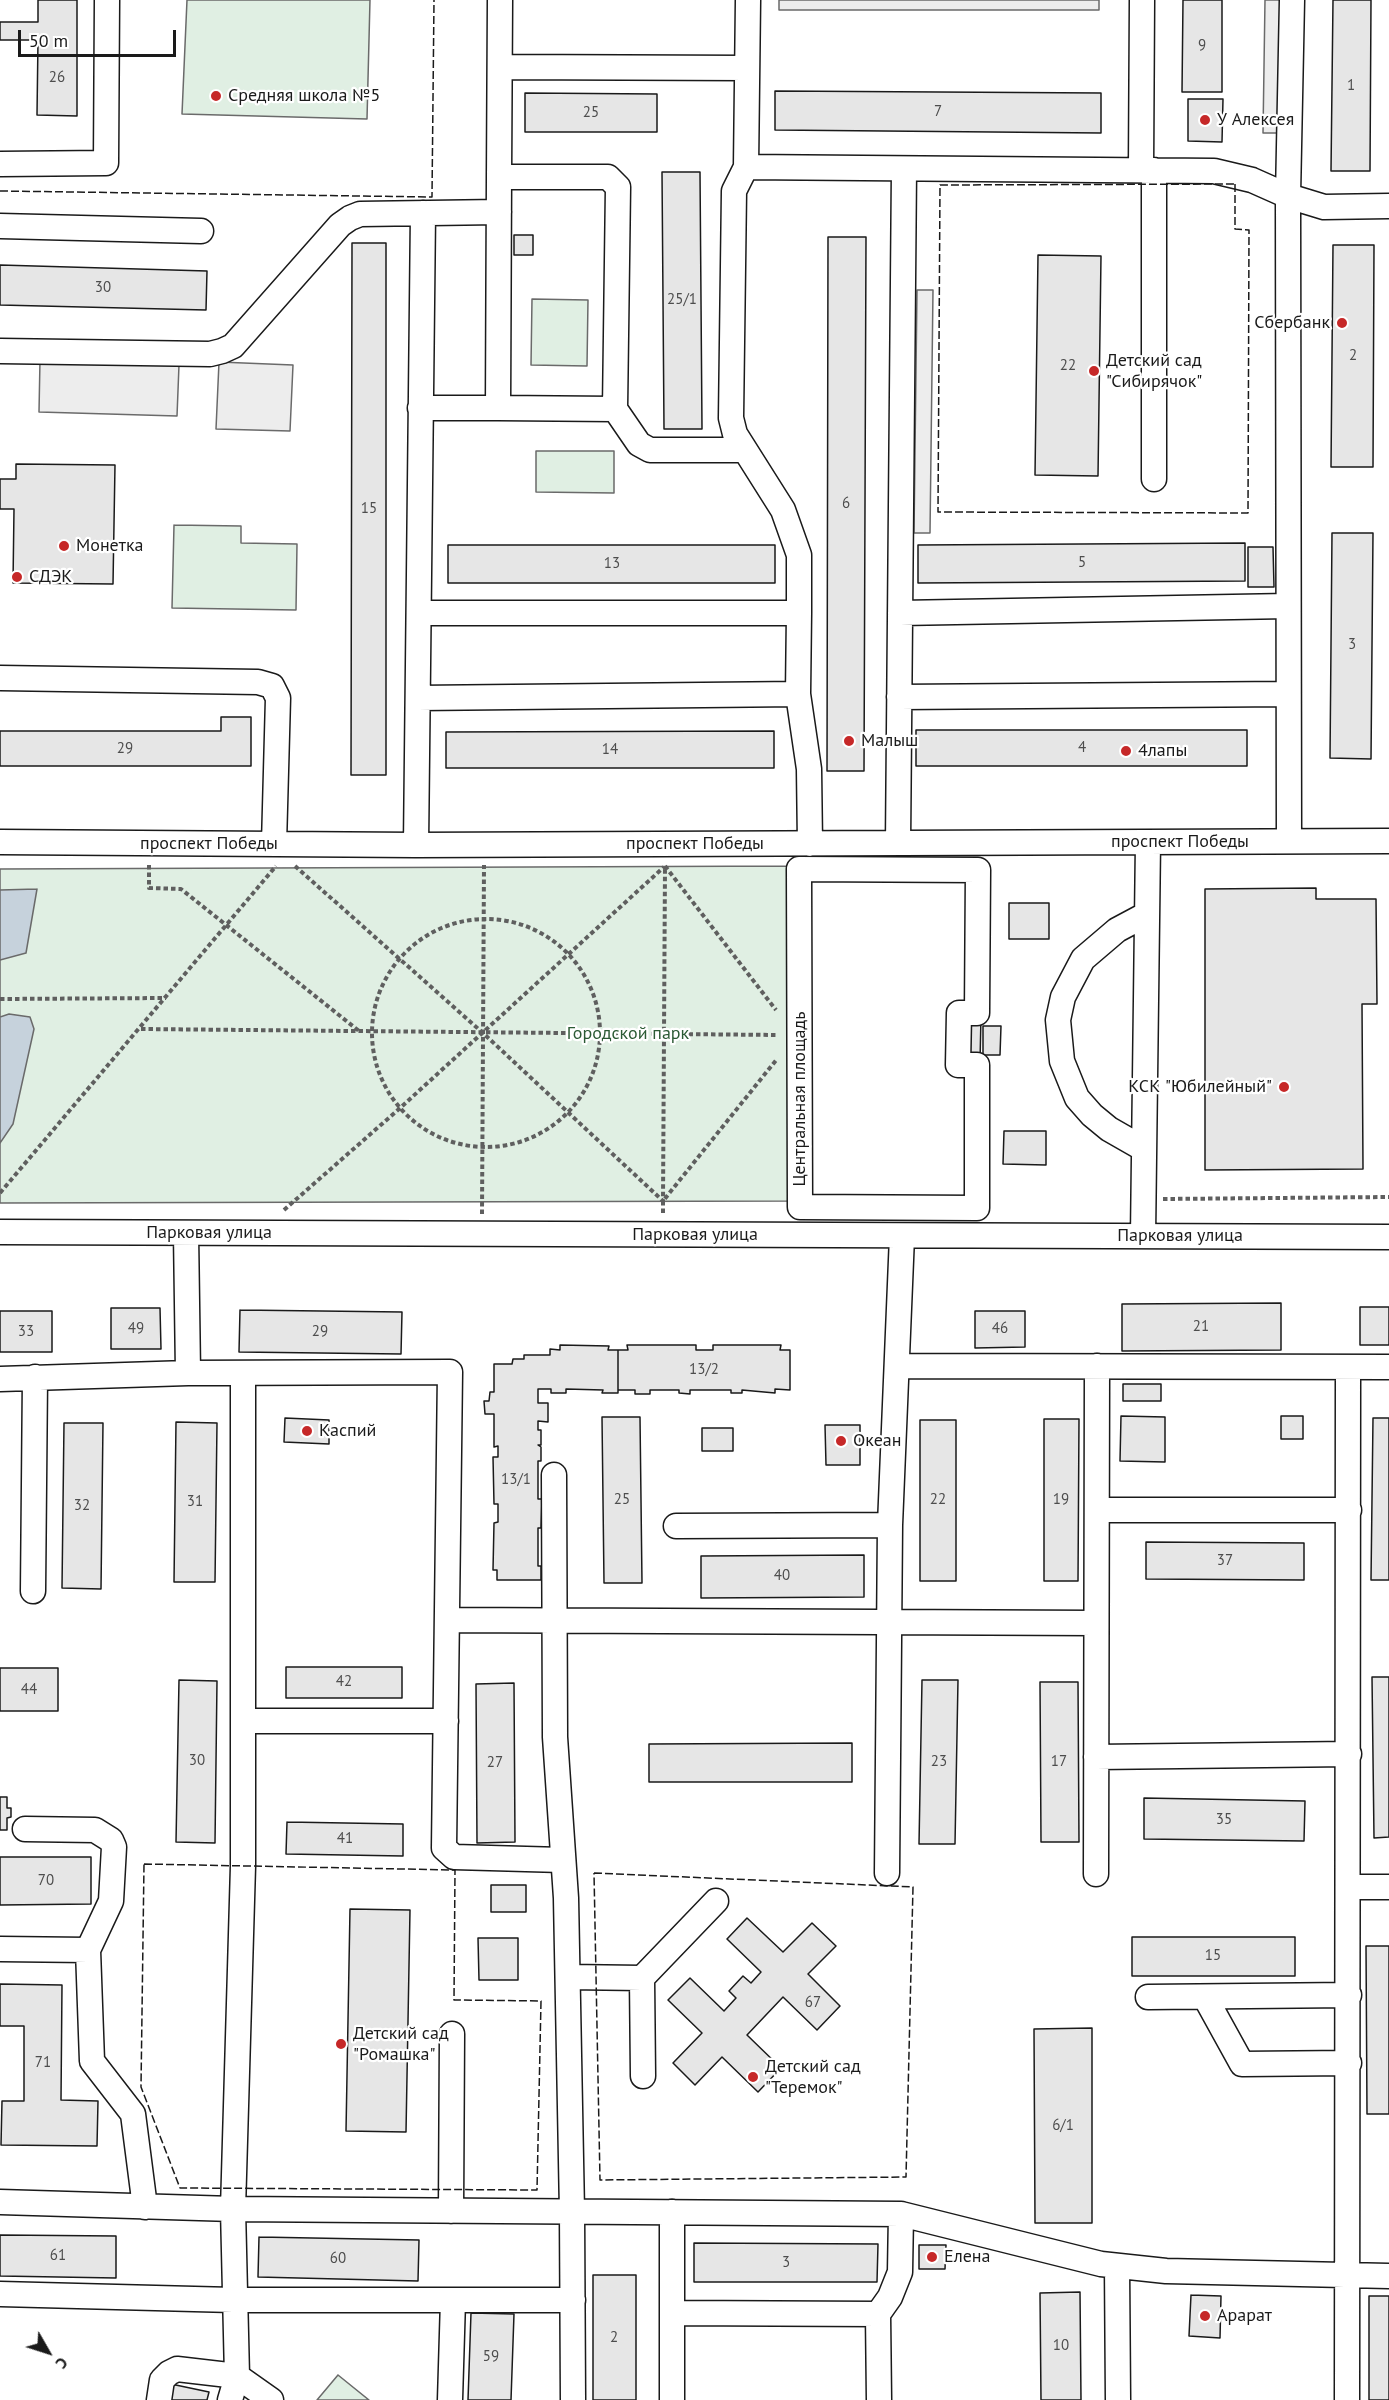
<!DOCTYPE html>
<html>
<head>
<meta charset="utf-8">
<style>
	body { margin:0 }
	#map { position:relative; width:1389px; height:2400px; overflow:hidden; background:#fff; font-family:"PT Sans",sans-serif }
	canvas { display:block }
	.north { position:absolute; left:18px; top:2322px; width:60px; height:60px; -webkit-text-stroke:4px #fff; paint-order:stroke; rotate:129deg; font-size:16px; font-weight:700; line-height:24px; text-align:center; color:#1a1a1a }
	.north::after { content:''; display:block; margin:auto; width:21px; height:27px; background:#1a1a1a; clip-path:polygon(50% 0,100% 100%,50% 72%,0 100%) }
	.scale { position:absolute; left:18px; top:30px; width:158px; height:27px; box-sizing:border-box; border:3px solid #1a1a1a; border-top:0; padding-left:8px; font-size:18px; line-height:21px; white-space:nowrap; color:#1a1a1a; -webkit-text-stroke:4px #fff; paint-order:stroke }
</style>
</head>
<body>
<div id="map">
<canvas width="1389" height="2400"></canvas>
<div class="north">С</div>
<div class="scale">50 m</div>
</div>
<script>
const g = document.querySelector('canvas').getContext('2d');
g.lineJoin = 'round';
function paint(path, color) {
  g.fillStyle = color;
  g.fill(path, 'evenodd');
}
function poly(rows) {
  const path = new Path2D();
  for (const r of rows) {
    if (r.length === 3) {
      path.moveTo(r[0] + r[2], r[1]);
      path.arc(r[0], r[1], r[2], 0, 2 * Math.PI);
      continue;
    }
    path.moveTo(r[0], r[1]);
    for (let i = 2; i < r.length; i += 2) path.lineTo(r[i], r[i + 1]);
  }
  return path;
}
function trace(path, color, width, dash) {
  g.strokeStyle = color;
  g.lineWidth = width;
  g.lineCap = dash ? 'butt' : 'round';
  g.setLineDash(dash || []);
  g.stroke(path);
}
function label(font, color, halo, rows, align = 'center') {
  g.font = font + ' "PT Sans",sans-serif';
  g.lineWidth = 4.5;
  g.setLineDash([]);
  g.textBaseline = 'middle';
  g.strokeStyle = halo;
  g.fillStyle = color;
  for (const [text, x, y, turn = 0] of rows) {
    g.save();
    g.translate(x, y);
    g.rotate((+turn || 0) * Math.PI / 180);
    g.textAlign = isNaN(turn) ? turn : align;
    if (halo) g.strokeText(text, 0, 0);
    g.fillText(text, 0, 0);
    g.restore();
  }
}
const green = poly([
	[187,0,370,0,367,119,182,114,187,0],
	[532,299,588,300,587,366,531,365,532,299],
	[536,451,614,451,614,493,536,492,536,451],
	[174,525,241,526,241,543,297,544,296,610,172,608,174,525],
	[797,866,795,1201,0,1203,0,869,797,866],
	[338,2375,369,2400,317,2400,338,2375]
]);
paint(green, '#e0efe3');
trace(green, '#6a6a6a', 1.5);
const parking = poly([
	[779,0,1099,0,1099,10,779,10,779,0],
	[1265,0,1284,0,1282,133,1263,133,1265,0],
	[917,290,933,290,930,533,914,533,917,290],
	[40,360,179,365,177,416,39,412,40,360],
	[219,362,293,365,290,431,216,429,219,362]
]);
paint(parking, '#ededed');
trace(parking, '#6a6a6a', 1.5);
const water = poly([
	[37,889,26,953,0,960,0,890,37,889],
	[9,1014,30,1017,34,1029,13,1124,0,1143,0,1017,9,1014]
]);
paint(water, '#c6d2dc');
trace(water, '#6a6a6a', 1.5);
const building = poly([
	[38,0,77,0,77,116,37,115,38,40,0,40,0,22,38,22,38,0],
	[1183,0,1222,0,1222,92,1182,92,1183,0],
	[1333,0,1371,0,1370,171,1331,171,1333,0],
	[775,91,1101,93,1101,133,775,130,775,91],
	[525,93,657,94,657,132,525,132,525,93],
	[1188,99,1223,99,1222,142,1188,141,1188,99],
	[662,172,700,172,702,429,664,429,662,172],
	[514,235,533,235,533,255,514,255,514,235],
	[828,237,866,237,864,771,827,771,828,237],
	[352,243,386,243,386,775,351,775,352,243],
	[1333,245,1374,245,1373,467,1331,467,1333,245],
	[1038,255,1101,256,1098,476,1035,475,1038,255],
	[0,265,207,271,206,310,0,305,0,265],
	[16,464,115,465,113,584,13,583,14,509,0,509,0,479,16,479,16,464],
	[1332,533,1373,533,1371,759,1330,758,1332,533],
	[1245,543,1245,581,918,583,918,545,1245,543],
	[448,545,775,545,775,583,448,583,448,545],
	[1248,547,1273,547,1274,587,1248,587,1248,547],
	[221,717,251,717,251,766,0,766,0,731,221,731,221,717],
	[916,730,1247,730,1247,766,916,766,916,730],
	[774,731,774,768,446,768,446,732,774,731],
	[1316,888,1316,899,1376,899,1377,1004,1362,1004,1363,1169,1205,1170,1205,889,1316,888],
	[1009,903,1049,903,1049,939,1009,939,1009,903],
	[961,1016,981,1016,980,1062,960,1062,961,1016],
	[983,1026,1001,1026,1000,1055,983,1055,983,1026],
	[1004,1131,1046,1131,1046,1165,1003,1164,1004,1131],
	[1281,1303,1281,1350,1122,1351,1122,1304,1281,1303],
	[1360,1307,1389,1307,1389,1345,1360,1345,1360,1307],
	[111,1308,160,1308,161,1349,111,1349,111,1308],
	[240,1310,402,1312,401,1354,239,1352,240,1310],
	[0,1311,52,1311,52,1352,0,1352,0,1311],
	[975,1311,1025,1311,1025,1347,975,1348,975,1311],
	[560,1345,609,1346,608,1350,618,1350,618,1393,602,1393,603,1390,566,1389,566,1393,551,1393,551,1389,538,1389,538,1403,548,1403,548,1422,538,1421,538,1430,541,1430,541,1445,538,1445,541,1447,541,1461,538,1461,538,1499,542,1499,541,1528,538,1528,538,1566,541,1566,541,1580,497,1580,497,1570,493,1570,494,1523,498,1522,498,1504,494,1504,493,1457,498,1457,498,1446,494,1447,494,1414,485,1414,484,1401,489,1401,490,1392,494,1392,494,1364,512,1364,513,1359,524,1359,524,1355,550,1355,550,1349,560,1350,560,1345],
	[627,1345,696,1345,696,1350,713,1350,713,1345,781,1345,780,1350,790,1350,790,1390,775,1389,775,1393,742,1390,742,1393,731,1393,731,1390,690,1390,690,1394,679,1393,679,1390,650,1390,650,1394,635,1394,635,1390,618,1390,618,1350,628,1350,627,1345],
	[1123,1384,1161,1384,1161,1401,1123,1401,1123,1384],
	[1121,1416,1165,1417,1165,1462,1120,1461,1121,1416],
	[1281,1416,1303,1416,1303,1439,1281,1439,1281,1416],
	[602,1417,640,1417,642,1583,604,1583,602,1417],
	[285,1418,329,1420,329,1444,284,1442,285,1418],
	[1373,1418,1389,1418,1389,1580,1371,1580,1373,1418],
	[1044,1419,1079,1419,1078,1581,1044,1581,1044,1419],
	[920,1420,956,1420,956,1581,920,1581,920,1420],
	[176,1422,217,1423,215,1582,174,1582,176,1422],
	[64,1423,103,1423,101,1589,62,1588,64,1423],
	[825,1425,860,1425,860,1465,826,1465,825,1425],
	[702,1428,733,1428,733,1451,702,1451,702,1428],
	[1146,1542,1304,1543,1304,1580,1146,1579,1146,1542],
	[864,1555,864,1597,701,1598,701,1556,864,1555],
	[286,1667,402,1667,402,1698,286,1698,286,1667],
	[0,1668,58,1668,58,1711,0,1711,0,1668],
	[1372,1677,1389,1677,1389,1837,1374,1838,1372,1677],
	[179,1680,217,1681,215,1843,176,1842,179,1680],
	[922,1680,958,1680,955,1844,919,1844,922,1680],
	[1040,1682,1078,1682,1079,1842,1041,1842,1040,1682],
	[514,1683,515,1842,477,1843,476,1684,514,1683],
	[852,1743,852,1782,649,1782,649,1744,852,1743],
	[0,1797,7,1797,7,1808,11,1808,11,1817,7,1818,7,1830,0,1830,0,1797],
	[1144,1798,1305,1801,1304,1841,1144,1839,1144,1798],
	[287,1822,403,1824,403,1856,286,1854,287,1822],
	[0,1857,91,1857,91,1904,0,1905,0,1857],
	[491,1885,526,1885,526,1912,491,1912,491,1885],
	[350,1909,410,1910,406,2132,346,2131,350,1909],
	[747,1918,783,1952,812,1923,836,1946,808,1974,840,2006,817,2030,783,1997,747,2035,781,2068,758,2092,722,2057,695,2085,673,2063,702,2033,668,2000,690,1978,724,2011,736,1998,729,1991,743,1976,751,1983,761,1972,727,1939,747,1918],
	[1132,1937,1295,1937,1295,1976,1132,1976,1132,1937],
	[478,1938,518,1938,518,1980,479,1980,478,1938],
	[1366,1946,1389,1946,1389,2114,1367,2114,1366,1946],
	[0,1984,62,1985,61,2100,98,2101,97,2146,1,2145,2,2101,24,2101,24,2026,0,2026,0,1984],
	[1092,2028,1092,2223,1035,2223,1034,2029,1092,2028],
	[0,2235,116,2236,116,2278,0,2276,0,2235],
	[259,2237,419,2240,418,2281,258,2277,259,2237],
	[694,2243,878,2244,877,2282,694,2282,694,2243],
	[919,2245,946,2245,945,2269,919,2269,919,2245],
	[593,2275,636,2275,636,2400,593,2400,593,2275],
	[1080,2292,1081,2400,1041,2400,1040,2293,1080,2292],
	[1191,2295,1221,2296,1220,2338,1189,2336,1191,2295],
	[1369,2296,1389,2296,1389,2400,1369,2400,1369,2296],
	[471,2313,514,2314,511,2400,468,2400,471,2313],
	[171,2384,209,2392,207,2400,168,2400,171,2384]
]);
paint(building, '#e6e6e6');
trace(building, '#1a1a1a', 1.5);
const minor = poly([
	[748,0,746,167,734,191,731,418,735,434,783,510,799,555,799,613],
	[500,67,747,68],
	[0,164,106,163,107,0],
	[746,167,1214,171,1252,180,1288,196,1324,207,1389,206],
	[1141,169,1142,0],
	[1154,170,1154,479],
	[499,177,608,177,618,187,615,409,498,408,499,177,500,0],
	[0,226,201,231],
	[0,351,210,354,222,351,233,346,340,225,350,218,360,214,499,212],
	[420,408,498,408],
	[615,409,639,444,650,450,745,450],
	[900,613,1288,606],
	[0,678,258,682,272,686,278,698,274,844],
	[798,694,809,769,810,844],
	[899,697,1287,694],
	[418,698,798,694,799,613,419,613],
	[1289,841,1288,196,1292,0],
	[0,842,416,845,1389,841],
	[898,843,904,169],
	[416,845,423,213],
	[799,869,978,870,977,1013,959,1013,958,1065,977,1065,977,1208,800,1207,799,869],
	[1144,1149,1109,1129,1092,1115,1077,1098,1062,1061,1058,1020,1063,997,1083,959,1117,930,1147,914],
	[0,1232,1389,1237],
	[186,1233,188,1373],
	[1143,1236,1148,842],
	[898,1366,1389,1367],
	[0,1379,188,1373,450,1372,444,1848,454,1857,562,1860],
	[554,1475,555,1737,566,1898,572,2212,573,2400],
	[1097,1510,1349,1510],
	[676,1526,890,1525],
	[33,1591,35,1377],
	[447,1620,1096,1623],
	[243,1721,446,1721],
	[1096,1757,1349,1754],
	[25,1829,95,1830,111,1840,114,1847,111,1901,88,1950],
	[887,1873,890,1525,902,1236],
	[1096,1874,1097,1366],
	[1349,1887,1389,1887],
	[0,1949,88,1950,92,2061,133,2114,145,2207],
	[568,1977,642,1978,716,1901],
	[642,1978,643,2076],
	[1148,1997,1349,1995],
	[1205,1997,1242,2064,1349,2063],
	[0,2202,233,2209,901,2214,1101,2264,1166,2271,1389,2276],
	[451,2211,452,2034],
	[672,2212,672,2313,878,2314,879,2400],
	[1117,2266,1118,2400],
	[0,2294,233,2300,573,2300],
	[878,2314,890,2297,900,2272,901,2214],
	[159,2400,162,2380,169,2373,177,2369,237,2376,271,2400],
	[230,2400,237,2376,233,2209,243,1866,243,1373],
	[450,2400,453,2300],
	[672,2400,672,2313],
	[1347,2400,1348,1368]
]);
trace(minor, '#1a1a1a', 27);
trace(poly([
	[149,865,149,888,181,889,359,1031],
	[295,866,483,1033,663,1201,665,867],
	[665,866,776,1010],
	[486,1033,114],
	[0,999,166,998],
	[141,1029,778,1035],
	[0,1193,276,866],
	[1163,1199,1389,1197],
	[284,1210,399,1109,664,867],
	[663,1213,663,1201,777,1059],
	[482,1214,484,865]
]), '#5f5f5f', 4, [4.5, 3]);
trace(minor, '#fff', 24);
trace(poly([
	[1235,184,1235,229,1249,230,1248,513,938,512,940,185,1235,184],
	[0,191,432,197,434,0],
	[144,1864,455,1870,454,2000,541,2001,537,2190,180,2188,141,2087,144,1864],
	[594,1873,913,1887,906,2177,600,2180,594,1873]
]), '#1a1a1a', 1.5, [8, 3]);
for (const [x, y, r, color] of [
	[216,96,6,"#c62828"],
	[1205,120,6,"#c62828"],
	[1342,323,6,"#c62828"],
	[1094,371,6,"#c62828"],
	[64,546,6,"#c62828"],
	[17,577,6,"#c62828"],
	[849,741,6,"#c62828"],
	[1126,751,6,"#c62828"],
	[1284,1087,6,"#c62828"],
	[307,1431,6,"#c62828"],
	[841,1441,6,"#c62828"],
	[341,2044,6,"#c62828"],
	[753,2077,6,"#c62828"],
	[932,2257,6,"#c62828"],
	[1205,2316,6,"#c62828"]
]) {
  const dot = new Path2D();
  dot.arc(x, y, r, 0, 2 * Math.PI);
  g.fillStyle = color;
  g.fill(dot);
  trace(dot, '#fff', 2);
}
label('15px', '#4d4d4d', null, [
	["9",1202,46],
	["26",57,78],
	["1",1351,86],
	["7",938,112],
	["25",591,113],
	["30",103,288],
	["25/1",682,300],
	["2",1353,356],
	["22",1068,366],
	["6",846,504],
	["15",369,509],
	["5",1082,563],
	["13",612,564],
	["3",1352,645],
	["4",1082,748],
	["29",125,749],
	["14",610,750],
	["21",1201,1327],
	["49",136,1329],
	["46",1000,1329],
	["33",26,1332],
	["29",320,1332],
	["13/2",704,1370],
	["13/1",516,1480],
	["25",622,1500],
	["22",938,1500],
	["19",1061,1500],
	["31",195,1502],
	["32",82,1506],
	["37",1225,1561],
	["40",782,1576],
	["42",344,1682],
	["44",29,1690],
	["30",197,1761],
	["23",939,1762],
	["17",1059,1762],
	["27",495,1763],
	["35",1224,1820],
	["41",345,1839],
	["70",46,1881],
	["15",1213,1956],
	["67",813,2003],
	["71",43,2063],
	["6/1",1063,2126],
	["61",58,2256],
	["60",338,2259],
	["3",786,2263],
	["2",614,2338],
	["10",1061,2346],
	["59",491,2357]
]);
label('18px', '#1a1a1a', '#fff', [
	["Средняя школа №5",228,96],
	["У Алексея",1217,120],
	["Сбербанк",1330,323,"right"],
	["Детский сад",1106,361],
	["\"Сибирячок\"",1106,382],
	["Монетка",76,546],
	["СДЭК",29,577],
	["Малыш",861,741],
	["4лапы",1138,751],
	["КСК \"Юбилейный\"",1272,1087,"right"],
	["Каспий",319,1431],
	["Океан",853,1441],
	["Детский сад",353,2034],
	["\"Ромашка\"",353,2055],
	["Детский сад",765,2067],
	["\"Теремок\"",765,2088],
	["Елена",944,2257],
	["Арарат",1217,2316]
], 'left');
label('18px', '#1a1a1a', '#fff', [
	["проспект Победы",1180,842],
	["проспект Победы",209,844],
	["проспект Победы",695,844],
	["Центральная площадь",800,1099,-90],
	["Парковая улица",209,1233],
	["Парковая улица",695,1235],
	["Парковая улица",1180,1236]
]);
label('18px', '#2b5a34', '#fff', [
	["Городской парк",628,1034]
]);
</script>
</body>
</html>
